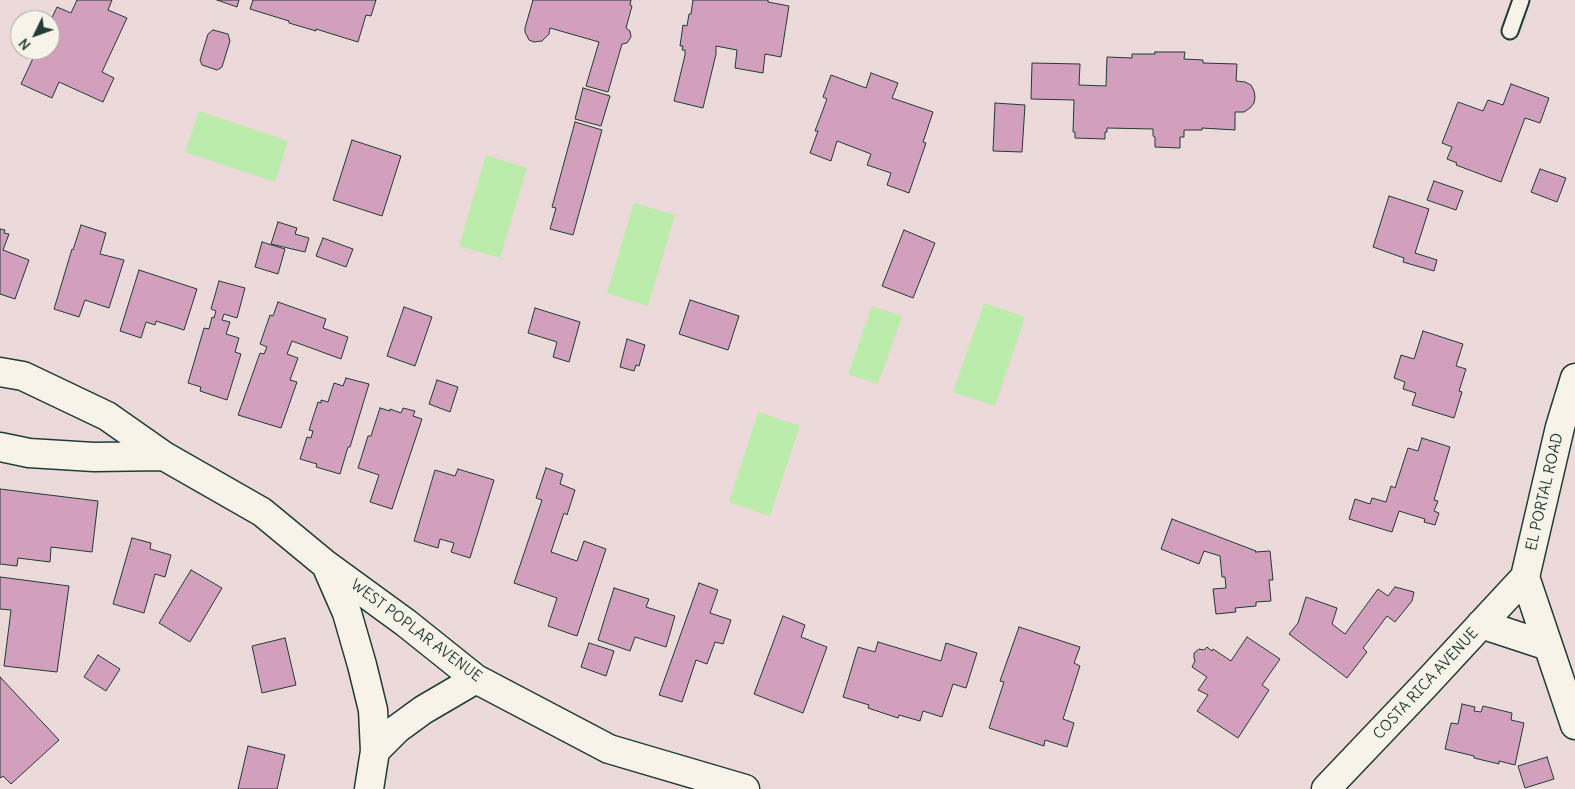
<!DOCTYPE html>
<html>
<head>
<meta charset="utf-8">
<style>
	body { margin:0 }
	#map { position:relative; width:1575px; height:789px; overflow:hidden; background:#ecdadb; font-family:Delius,sans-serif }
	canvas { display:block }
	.north { position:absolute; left:10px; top:10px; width:50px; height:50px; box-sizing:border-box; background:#f7f3e8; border:1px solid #a1aaa0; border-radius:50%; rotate:228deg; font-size:14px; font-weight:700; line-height:20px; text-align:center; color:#1f3d34 }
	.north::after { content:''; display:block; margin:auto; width:18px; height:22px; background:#1f3d34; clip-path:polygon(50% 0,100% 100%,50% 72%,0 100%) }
</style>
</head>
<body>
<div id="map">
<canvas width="1575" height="789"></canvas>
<div class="north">N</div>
</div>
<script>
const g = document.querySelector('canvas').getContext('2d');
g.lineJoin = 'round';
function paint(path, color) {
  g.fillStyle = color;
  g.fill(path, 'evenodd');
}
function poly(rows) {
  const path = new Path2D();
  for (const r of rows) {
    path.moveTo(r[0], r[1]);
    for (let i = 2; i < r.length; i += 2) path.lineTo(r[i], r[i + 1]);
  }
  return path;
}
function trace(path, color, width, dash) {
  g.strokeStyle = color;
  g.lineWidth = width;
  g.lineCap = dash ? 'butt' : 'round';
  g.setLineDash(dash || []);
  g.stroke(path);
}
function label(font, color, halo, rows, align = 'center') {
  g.font = font + ' Delius,sans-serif';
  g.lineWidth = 4;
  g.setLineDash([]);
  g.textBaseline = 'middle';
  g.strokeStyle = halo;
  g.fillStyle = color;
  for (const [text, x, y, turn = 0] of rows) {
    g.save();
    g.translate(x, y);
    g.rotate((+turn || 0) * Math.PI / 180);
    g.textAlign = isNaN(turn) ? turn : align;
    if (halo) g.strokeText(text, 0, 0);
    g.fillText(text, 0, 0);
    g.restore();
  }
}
paint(poly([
	[199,111,288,141,275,182,185,152],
	[486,155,527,168,500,258,459,246],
	[634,203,675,215,648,306,607,293],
	[984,303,1025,317,995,406,953,392],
	[872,306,902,316,878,384,848,374],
	[758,412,800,426,770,516,729,502]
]), '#bbecab');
const building = poly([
	[77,0,112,0,108,10,127,18,102,72,114,78,103,102,59,82,52,98,21,84,37,50,50,50,50,22,57,7,71,13,77,0],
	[217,0,239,0,237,7,217,0],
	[253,0,376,0,371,16,366,15,358,42,316,29,316,31,289,23,289,21,250,9,253,0],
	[533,0,631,0,630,5,632,6,626,28,630,31,631,37,627,43,622,44,608,92,586,86,599,42,550,28,549,34,542,41,534,42,529,40,525,32,525,28,533,0],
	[693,0,768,0,768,2,789,6,781,57,765,54,763,73,735,68,737,50,716,46,716,54,703,108,674,101,685,55,685,50,682,50,683,46,680,46,683,25,687,26,689,14,691,14,693,0],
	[213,30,228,34,230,41,222,67,217,70,202,65,200,60,208,34,213,30],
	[1155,52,1185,52,1184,59,1203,60,1203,63,1237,64,1236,81,1245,82,1251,85,1254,91,1255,97,1254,103,1250,108,1244,112,1235,112,1235,130,1202,128,1202,130,1184,130,1184,137,1180,137,1180,148,1155,147,1155,137,1153,136,1153,129,1107,128,1107,132,1105,132,1105,139,1075,138,1075,132,1073,132,1074,100,1031,99,1032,63,1080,64,1079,85,1106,86,1107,57,1132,58,1132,54,1155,54,1155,52],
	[871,73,898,83,892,98,933,112,923,142,926,143,909,193,887,185,891,173,867,165,871,154,837,141,831,161,810,153,818,131,815,131,827,99,823,97,831,75,866,88,871,73],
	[1511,84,1549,98,1540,123,1525,118,1501,182,1456,165,1457,163,1447,159,1452,147,1442,143,1458,102,1483,111,1488,100,1503,105,1511,84],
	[583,88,610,96,601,126,575,119,583,88],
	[995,103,1025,105,1022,152,993,151,995,103],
	[575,122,602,130,573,235,550,229,556,208,552,207,575,122],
	[352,140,401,156,382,216,333,200,352,140],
	[1540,169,1566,178,1557,202,1531,192,1540,169],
	[1434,181,1463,191,1456,210,1427,200,1434,181],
	[1389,196,1429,209,1415,253,1437,260,1434,271,1403,262,1404,258,1373,247,1389,196],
	[278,222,297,228,295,234,309,238,305,252,271,244,278,222],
	[81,225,106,233,100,254,124,260,109,308,85,300,79,317,54,309,72,249,73,250,81,225],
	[0,229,5,230,4,233,9,234,3,250,29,260,15,299,0,294,0,229],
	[904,230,935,243,913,298,882,286,904,230],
	[323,238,353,249,346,267,316,256,323,238],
	[262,242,285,249,278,274,255,267,262,242],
	[139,270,197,289,184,330,156,321,155,325,146,322,141,338,120,331,139,270],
	[219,281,245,288,237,318,224,314,222,320,230,322,226,334,239,338,235,352,241,354,227,400,200,391,201,387,188,383,204,328,209,329,212,317,214,318,216,311,211,309,219,281],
	[690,300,739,316,728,350,679,334,690,300],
	[278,302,326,319,323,328,348,337,341,359,292,341,287,354,298,358,290,380,297,382,281,428,238,415,260,353,264,354,267,347,260,344,270,315,273,316,278,302],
	[404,307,432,317,415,366,387,356,404,307],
	[535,308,580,322,569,362,553,357,557,342,528,333,535,308],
	[1423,331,1463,344,1456,366,1466,369,1459,391,1462,392,1454,418,1412,405,1416,393,1403,389,1405,382,1394,378,1401,355,1414,359,1423,331],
	[627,339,645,345,639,366,636,365,634,371,620,367,627,339],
	[346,378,369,384,350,447,348,447,340,474,316,467,317,464,300,459,307,437,311,438,313,431,309,430,318,402,321,403,321,400,328,402,334,383,343,386,346,378],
	[437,380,458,387,450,412,429,404,437,380],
	[380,408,390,411,390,409,401,413,403,408,415,411,413,416,422,419,392,509,370,502,379,475,358,468,368,436,371,436,380,408],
	[1422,438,1450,447,1434,500,1438,501,1434,511,1439,513,1435,525,1424,522,1425,519,1399,511,1392,532,1349,519,1355,499,1370,504,1372,498,1386,502,1391,486,1395,488,1408,448,1418,451,1422,438],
	[546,468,563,474,560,484,575,490,567,515,564,513,551,552,577,561,584,541,606,549,577,636,548,626,557,598,514,583,542,500,536,498,546,468],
	[458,469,494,480,470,558,451,552,454,543,440,539,438,548,414,541,435,470,455,476,458,469],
	[0,489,98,501,92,552,51,547,50,562,18,558,17,566,0,564,0,489],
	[1172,519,1256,551,1255,552,1270,551,1273,580,1269,580,1271,601,1256,602,1256,606,1235,608,1236,612,1216,614,1213,589,1226,588,1225,577,1222,577,1220,556,1204,551,1199,564,1161,549,1172,519],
	[132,538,151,543,150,549,171,555,165,577,155,574,144,613,113,604,132,538],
	[191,570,222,588,190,642,159,623,191,570],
	[0,577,69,586,57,672,4,666,11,610,0,609,0,577],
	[699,583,718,590,710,613,731,620,723,644,715,642,707,664,696,660,682,702,659,695,699,583],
	[1395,587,1414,592,1412,601,1395,622,1387,616,1363,648,1367,652,1347,678,1289,634,1298,623,1306,597,1337,608,1332,624,1345,634,1378,589,1388,596,1395,587],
	[614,588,649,599,646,607,675,616,666,647,635,637,630,651,598,640,614,588],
	[783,616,805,625,801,637,827,647,803,713,754,694,783,616],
	[1019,627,1080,647,1074,663,1080,666,1063,719,1074,723,1067,747,1045,740,1044,746,989,728,1004,682,1000,681,1019,627],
	[1247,637,1280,659,1262,685,1269,690,1238,738,1197,711,1208,695,1198,690,1207,677,1192,667,1195,661,1194,658,1194,653,1199,649,1204,650,1207,647,1212,651,1213,649,1231,661,1247,637],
	[285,638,296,685,262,693,252,646,285,638],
	[878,642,941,661,946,643,977,653,966,688,953,684,942,717,923,711,920,721,899,715,898,718,868,708,869,705,843,697,858,647,875,652,878,642],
	[589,643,614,651,606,676,581,667,589,643],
	[98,655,120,669,106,691,84,677,98,655],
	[0,677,59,740,11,784,3,776,1,778,0,777,0,677],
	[1462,704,1475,707,1474,711,1481,712,1483,706,1512,713,1511,720,1524,723,1515,765,1499,761,1499,764,1474,758,1474,756,1445,749,1451,723,1458,724,1462,704],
	[248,746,285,755,277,789,238,789,248,746],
	[1547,757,1554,779,1525,788,1518,766,1547,757]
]);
paint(building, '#d2a0bd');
trace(building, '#1f3d34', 1);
const lane = poly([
	[1510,31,1521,0]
]);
const street = poly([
	[0,372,23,376,107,416,164,456,262,512,325,564,406,623,476,679,609,749,745,789],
	[0,447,29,453,94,457,164,456],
	[326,565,347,613,362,665,373,710,375,751],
	[1525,577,1575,725],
	[1481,624,1548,646],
	[369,789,375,751,397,729,423,710,476,679],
	[1326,789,1425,685,1525,577,1560,427,1575,378]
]);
trace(lane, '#1f3d34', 19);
trace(street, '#1f3d34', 31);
trace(lane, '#f7f3e8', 15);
trace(street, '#f7f3e8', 28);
label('15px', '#1f3d34', '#f7f3e8', [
	["EL PORTAL ROAD",1545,492,-77],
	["WEST POPLAR AVENUE",416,631,37],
	["COSTA RICA AVENUE",1426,684,-47]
]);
</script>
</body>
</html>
